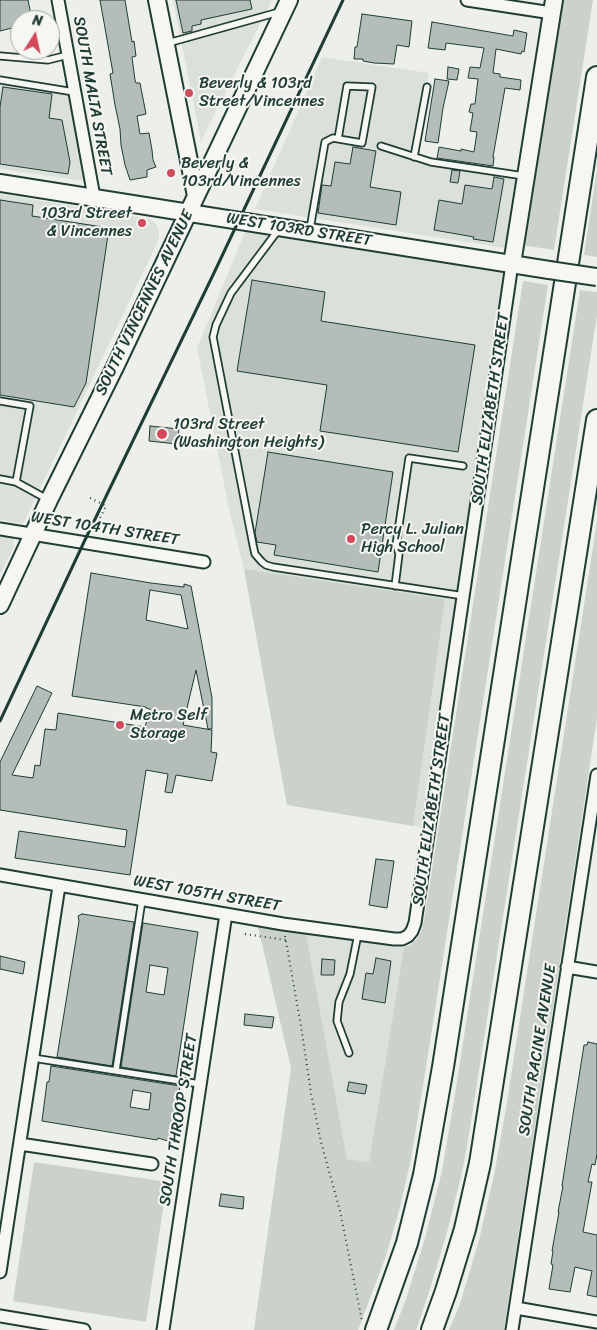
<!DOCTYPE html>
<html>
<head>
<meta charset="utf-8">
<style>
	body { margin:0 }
	#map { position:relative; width:597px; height:1330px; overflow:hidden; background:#edefea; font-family:Sriracha,sans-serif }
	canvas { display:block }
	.north { position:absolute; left:10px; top:10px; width:50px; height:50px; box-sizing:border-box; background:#f6f6f2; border:1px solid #a0aca6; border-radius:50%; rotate:10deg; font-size:14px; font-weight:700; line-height:20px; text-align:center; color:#1f3d34 }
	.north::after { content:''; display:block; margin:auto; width:18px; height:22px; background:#d1495b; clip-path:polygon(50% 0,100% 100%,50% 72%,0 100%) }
</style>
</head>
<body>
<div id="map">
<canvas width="597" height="1330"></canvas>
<div class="north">N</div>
</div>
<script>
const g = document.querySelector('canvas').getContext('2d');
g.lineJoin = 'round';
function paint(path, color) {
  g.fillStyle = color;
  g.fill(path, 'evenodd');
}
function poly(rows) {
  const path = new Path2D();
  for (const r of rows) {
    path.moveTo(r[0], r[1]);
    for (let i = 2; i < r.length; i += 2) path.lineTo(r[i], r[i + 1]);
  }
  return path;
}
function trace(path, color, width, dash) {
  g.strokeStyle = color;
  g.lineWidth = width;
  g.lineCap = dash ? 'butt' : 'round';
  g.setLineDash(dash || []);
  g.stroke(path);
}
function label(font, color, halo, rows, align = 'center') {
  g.font = font + ' Sriracha,sans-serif';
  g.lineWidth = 4;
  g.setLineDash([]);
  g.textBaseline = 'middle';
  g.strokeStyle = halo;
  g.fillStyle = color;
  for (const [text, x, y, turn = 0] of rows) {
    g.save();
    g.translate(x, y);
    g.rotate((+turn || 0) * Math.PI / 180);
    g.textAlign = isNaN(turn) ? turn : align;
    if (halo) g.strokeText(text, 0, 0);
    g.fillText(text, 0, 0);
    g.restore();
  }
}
paint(poly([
	[173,0,272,0,201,141],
	[322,57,429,73,414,157,516,175,505,248,255,209],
	[0,80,68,91,85,181,0,169],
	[0,194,150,219,156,224,159,232,159,239,23,524,0,520],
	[245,232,506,273,421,827,287,805,244,569,229,509,197,348],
	[0,535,14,537,13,548,0,575],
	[306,933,395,947,404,947,369,1162,347,1159]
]), '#dce0db');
paint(poly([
	[560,0,593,0,554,250,521,245],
	[597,169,597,257,584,255],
	[523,281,548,285,427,1061,411,1159,400,1207,386,1256,358,1330,254,1330,291,1068,258,927,306,933,347,1159,369,1162,404,947,410,945,416,940,421,932,424,921],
	[580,290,597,292,597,315,467,1147,461,1177,446,1236,429,1292,416,1330,394,1330,406,1299,425,1238,442,1171,455,1094],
	[597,521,597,718,504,1330,449,1330,460,1304,479,1240,494,1175,506,1108],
	[244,569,445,599,413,826,287,805],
	[34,1162,167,1182,146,1322,13,1301]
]), '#cbd2cc');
const building = poly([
	[0,0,28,0,32,20,20,20,20,26,0,31,0,0],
	[100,0,125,0,132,42,134,41,136,56,132,57,135,80,136,83,140,83,146,114,137,116,140,134,149,133,152,150,153,160,156,167,147,170,147,177,130,180,125,165,121,145,120,129,115,105,110,74,113,73,100,0],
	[176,0,250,0,252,9,201,20,201,24,192,26,192,31,183,33,176,0],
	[362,14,412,21,409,47,397,45,394,64,374,63,363,61,363,59,354,59,355,47,357,47,362,14],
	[432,22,513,36,514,30,527,33,524,52,522,51,521,54,496,49,493,73,500,74,500,77,521,80,520,90,505,88,493,157,494,157,493,166,437,158,439,147,461,151,461,149,474,152,477,132,470,131,473,113,469,112,471,104,475,104,478,79,468,78,470,67,480,68,484,48,446,43,445,50,428,48,432,22],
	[448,67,459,69,457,80,447,79,448,67],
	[435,79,449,81,443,108,438,143,425,141,435,79],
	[3,87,52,94,49,118,62,120,70,162,68,174,0,164,0,107,3,87],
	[353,147,376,151,370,187,401,192,396,225,318,213,322,185,331,186,335,162,350,164,353,147],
	[452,170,460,171,458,183,450,182,452,170],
	[494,177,504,179,493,242,473,239,474,237,434,230,439,200,462,204,465,185,492,189,494,177],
	[0,200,33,205,32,216,109,228,86,383,74,407,0,395,0,200],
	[252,280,325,292,321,321,475,345,458,452,320,431,327,385,237,371,252,280],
	[150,426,179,429,177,444,149,441,150,426],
	[268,452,393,472,378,572,274,555,276,545,257,542,255,533,268,452],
	[91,573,151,583,184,587,184,584,191,586,212,698,212,729,208,729,196,670,183,725,212,730,211,752,217,753,212,781,176,775,172,793,165,792,168,774,146,770,130,875,15,858,19,831,125,847,127,830,0,810,0,762,37,686,52,693,12,775,33,778,35,765,40,766,45,729,56,730,58,713,145,727,150,709,146,708,146,707,72,696,91,573],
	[150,590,181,595,188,629,146,620,150,590],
	[376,859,394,861,387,908,369,905,376,859],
	[82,914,134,922,112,1066,57,1057,79,921,78,916,82,914],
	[143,923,198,932,176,1076,121,1067,143,923],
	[150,965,168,968,164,995,146,992,150,965],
	[0,956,25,962,23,974,0,969,0,956],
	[376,958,391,961,385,1003,362,999,366,973,373,974,376,958],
	[322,959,335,960,334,975,321,975,322,959],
	[245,1014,274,1017,272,1028,244,1025,245,1014],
	[588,1042,597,1044,597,1154,595,1165,592,1164,588,1182,592,1182,583,1232,597,1235,597,1297,587,1295,592,1271,575,1267,570,1292,549,1289,553,1265,551,1264,553,1251,552,1251,559,1212,558,1212,563,1186,562,1186,572,1121,584,1045,587,1045,588,1042],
	[51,1066,180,1086,178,1102,179,1102,172,1140,168,1141,158,1138,157,1140,42,1121,47,1082,49,1082,51,1066],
	[133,1090,151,1093,149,1110,130,1107,133,1090],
	[349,1082,367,1085,365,1094,347,1091,349,1082],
	[221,1194,244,1197,243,1209,219,1206,221,1194]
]);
paint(building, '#b4bdb8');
trace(building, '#1f3d34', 1);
const lane = poly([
	[168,43,279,12],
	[0,56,48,60,68,55],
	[0,80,74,92],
	[381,146,431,162,524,176],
	[414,157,427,87],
	[279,229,231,293,216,325,213,337,253,545,255,554,262,562,266,565,273,567,464,596],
	[310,229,325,142,333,138,362,143,372,87,347,86,338,139],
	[0,401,30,406,16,482],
	[0,479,16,482,47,499],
	[395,586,399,554,396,545,409,458,463,466],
	[349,1053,337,1021,339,1002,350,974,358,934],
	[33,1058,200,1084],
	[116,1070,142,900]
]);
const street = poly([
	[58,0,94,197],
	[467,0,552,13],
	[0,529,204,562],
	[0,875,283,924,394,939,402,939,408,936,412,931,415,923,512,264],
	[567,967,597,972],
	[20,1144,152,1164],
	[0,1272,59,886],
	[516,1308,597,1322],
	[0,1316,84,1330],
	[163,1330,226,914],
	[512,1330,597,775]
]);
const secondary = poly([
	[157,0,196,196],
	[0,183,549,270],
	[512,264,554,0],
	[0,605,49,500,116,365,289,0]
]);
const highway = poly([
	[376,1330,407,1243,424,1175,443,1067,597,77],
	[432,1330,446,1291,465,1229,480,1163,597,420]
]);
trace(lane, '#1f3d34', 9);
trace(street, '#1f3d34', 15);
trace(secondary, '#1f3d34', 20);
trace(highway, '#1f3d34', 24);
trace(poly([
	[90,498,106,506,94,530],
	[245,934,286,940],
	[285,936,301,1026,311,1093,321,1142,340,1211,362,1321]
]), '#1f3d34', 2, [1, 4]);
trace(lane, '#f6f6f2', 5.5);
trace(street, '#f6f6f2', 11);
trace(secondary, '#f6f6f2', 16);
trace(highway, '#f6f6f2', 20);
trace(poly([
	[0,721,84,542,213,275,343,0]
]), '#1f3d34', 3);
const secondaryBridge = poly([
	[549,270,597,277]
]);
trace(secondaryBridge, '#1f3d34', 20, []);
trace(secondaryBridge, '#f6f6f2', 16);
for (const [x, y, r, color] of [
	[189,93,5,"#d1495b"],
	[171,173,5,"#d1495b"],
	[142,223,5,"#d1495b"],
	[162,434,6,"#d1495b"],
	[351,539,5,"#d1495b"],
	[120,725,5,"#d1495b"]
]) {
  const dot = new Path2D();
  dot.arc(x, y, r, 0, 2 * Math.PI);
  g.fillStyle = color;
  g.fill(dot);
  trace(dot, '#f6f6f2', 2);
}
label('16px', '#1f3d34', '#f6f6f2', [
	["Beverly & 103rd",199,84],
	["Street/Vincennes",199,102],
	["Beverly &",181,164],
	["103rd/Vincennes",181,182],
	["103rd Street",132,214,"right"],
	["& Vincennes",132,232,"right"],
	["103rd Street",173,425],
	["(Washington Heights)",173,443],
	["Percy L. Julian",361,530],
	["High School",361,548],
	["Metro Self",130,716],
	["Storage",130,734]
], 'left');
label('16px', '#1f3d34', '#f6f6f2', [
	["SOUTH MALTA STREET",92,96,80],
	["WEST 103RD STREET",299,230,9],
	["SOUTH VINCENNES AVENUE",145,303,-64],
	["SOUTH ELIZABETH STREET",491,409,-82],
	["WEST 104TH STREET",105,529,9],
	["SOUTH ELIZABETH STREET",432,810,-82],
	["WEST 105TH STREET",207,894,10],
	["SOUTH RACINE AVENUE",538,1050,-81],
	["SOUTH THROOP STREET",179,1120,-81]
]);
</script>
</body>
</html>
